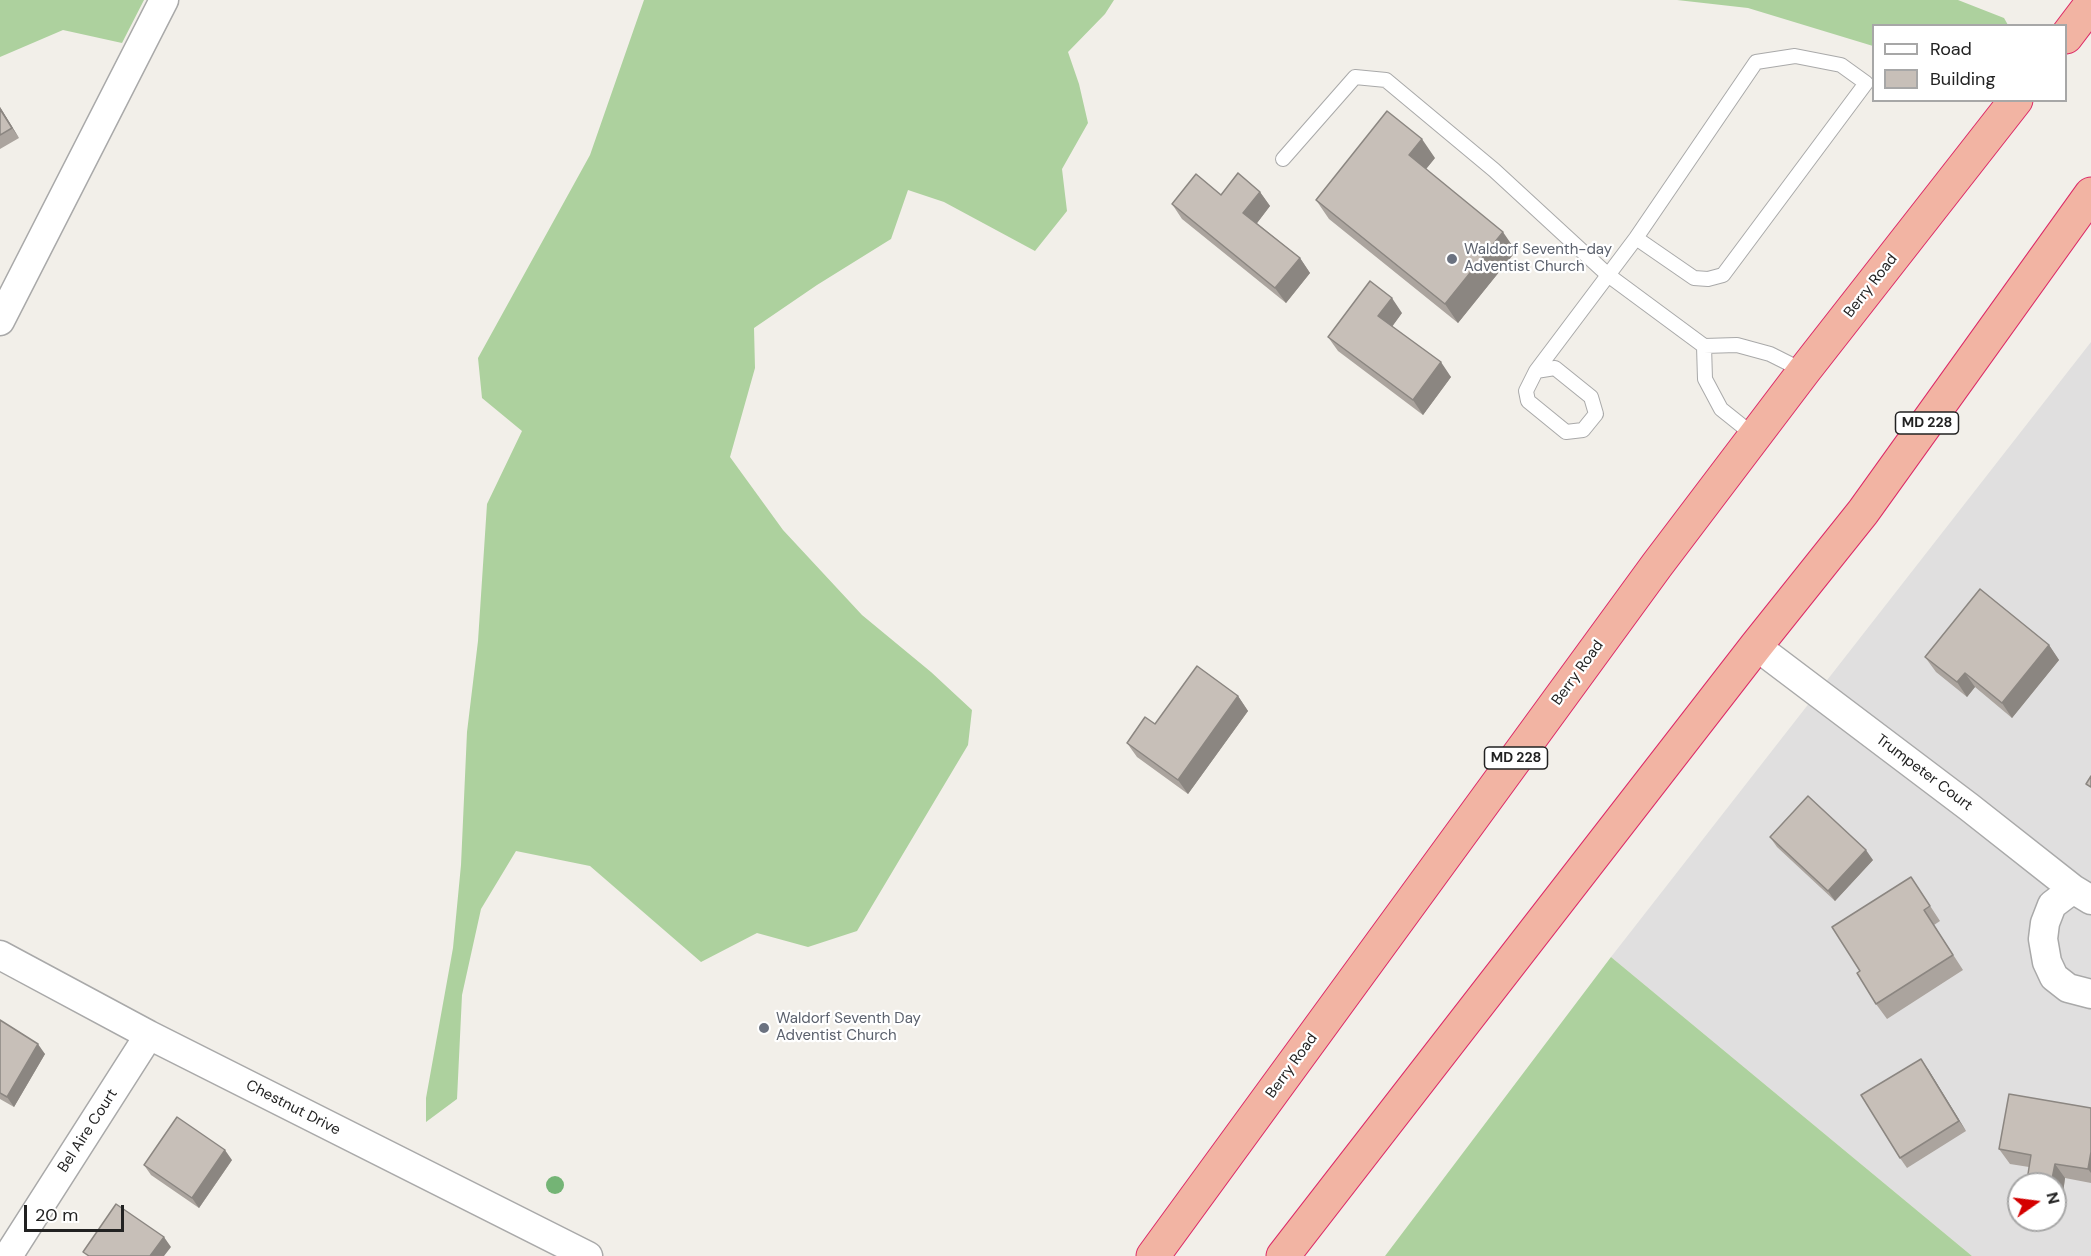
<!DOCTYPE html>
<html>
<head>
<meta charset="utf-8">
<style>
	body { margin:0 }
	#map { position:relative; width:2091px; height:1256px; overflow:hidden; background:#f2efe9; font-family:"DM Sans",sans-serif }
	canvas { display:block }
	.legend { position:absolute; left:1872px; top:24px; width:195px; height:78px; box-sizing:border-box; background:#fff; border:2px solid #a7a7a7; margin:0; padding:8px 10px; list-style:none; font-size:18px; color:#222 }
	.legend li { display:flex; align-items:center; gap:12px; height:30px }
	.legend b { width:30px; border:2px solid #a7a7a7 }
	.north { position:absolute; left:2007px; top:1172px; width:60px; height:60px; box-sizing:border-box; background:#fff; border:2px solid #a7a7a7; border-radius:50%; rotate:76deg; font-size:16px; font-weight:700; line-height:24px; text-align:center; color:#222 }
	.north::after { content:''; display:block; margin:auto; width:21px; height:27px; background:#d40000; clip-path:polygon(50% 0,100% 100%,50% 72%,0 100%) }
	.scale { position:absolute; left:24px; top:1205px; width:100px; height:27px; box-sizing:border-box; border:3px solid #222; border-top:0; padding-left:8px; font-size:18px; line-height:21px; white-space:nowrap; color:#222; -webkit-text-stroke:4px #fff; paint-order:stroke }
</style>
</head>
<body>
<div id="map">
<canvas width="2091" height="1256"></canvas>
<ul class="legend">
<li><b style="height:8px;background:#fff"></b>Road</li>
<li><b style="height:16px;background:#c7bfb8"></b>Building</li>
</ul>
<div class="north">N</div>
<div class="scale">20 m</div>
</div>
<script>
const g = document.querySelector('canvas').getContext('2d');
g.lineJoin = 'round';
function paint(path, color) {
  g.fillStyle = color;
  g.fill(path, 'evenodd');
}
function poly(rows) {
  const path = new Path2D();
  for (const r of rows) {
    path.moveTo(r[0], r[1]);
    for (let i = 2; i < r.length; i += 2) path.lineTo(r[i], r[i + 1]);
  }
  return path;
}
function trace(path, color, width, dash) {
  g.strokeStyle = color;
  g.lineWidth = width;
  g.lineCap = dash ? 'butt' : 'round';
  g.setLineDash(dash || []);
  g.stroke(path);
}
function label(font, color, halo, rows, align = 'center') {
  g.font = font + ' "DM Sans",sans-serif';
  g.lineWidth = 4.5;
  g.setLineDash([]);
  g.textBaseline = 'middle';
  g.strokeStyle = halo;
  g.fillStyle = color;
  for (const [text, x, y, turn = 0] of rows) {
    g.save();
    g.translate(x, y);
    g.rotate((+turn || 0) * Math.PI / 180);
    g.textAlign = isNaN(turn) ? turn : align;
    if (halo) g.strokeText(text, 0, 0);
    g.fillText(text, 0, 0);
    g.restore();
  }
}
paint(poly([
	[2091,342,2091,1256,1972,1256,1611,957],
	[2019,1184,2055,1184,2055,1220,2019,1220]
]), '#e0dfdf');
paint(poly([
	[0,0,144,0,122,43,63,30,0,57],
	[644,0,1114,0,1105,14,1068,52,1079,84,1088,123,1062,169,1067,211,1035,251,944,202,908,190,891,239,817,285,754,328,755,368,730,457,783,530,862,615,931,672,972,710,968,745,857,931,808,947,757,933,701,962,590,866,516,851,481,909,462,995,457,1099,426,1122,426,1098,453,948,461,865,467,732,478,641,487,504,522,431,482,398,478,358,590,155],
	[1677,0,1958,0,2004,18,2008,25,1874,26,1873,46,1748,8],
	[1611,957,1972,1256,1385,1256]
]), '#add19e');
const service = poly([
	[1283,159,1355,77,1386,80,1494,170,1608,275,1704,346,1737,345,1770,354,1804,371],
	[1704,346,1705,379,1721,409,1756,437],
	[1536,371,1526,391,1528,401,1566,432,1583,430,1596,414,1591,397,1555,368,1536,371,1636,238,1756,62,1795,56,1841,65,1866,83,1723,275,1708,279,1694,278,1636,238]
]);
const minor = poly([
	[0,321,164,0],
	[1756,646,1969,807,2073,889,2091,900],
	[2073,889,2052,905,2045,923,2043,939,2047,962,2054,977,2068,988,2091,994],
	[0,955,149,1035,588,1256],
	[8,1256,149,1035]
]);
const trunk = poly([
	[2066,37,2091,4],
	[1153,1256,1657,565,1804,371,2016,100],
	[1283,1256,1756,646,1863,512,2091,194]
]);
trace(service, '#a9a9a9', 16);
trace(minor, '#a9a9a9', 31);
trace(trunk, '#dc2a67', 35);
trace(service, '#fff', 14);
trace(minor, '#fff', 28);
trace(trunk, '#f2b4a3', 33);
g.fillStyle = '#74b475';
for (const [x, y] of [
	[555,1185]
]) {
  g.beginPath();
  g.arc(x, y, 9, 0, 2 * Math.PI);
  g.fill();
}
paint(poly([
	[0,107,19,138,0,149],
	[1435,158,1426,169,1516,251,1458,323,1329,219,1316,200],
	[1260,192,1270,206,1257,223,1300,258,1310,273,1286,303,1182,219,1172,204,1221,195],
	[1402,313,1392,326,1451,377,1423,415,1338,351,1328,337],
	[2049,645,2059,660,2012,718,1975,687,1967,697,1936,672,1925,657],
	[1238,696,1248,711,1188,794,1137,757,1127,743,1155,724],
	[1770,837,1873,860,1835,901,1777,847],
	[1921,892,1940,921,1934,925,1963,970,1887,1019,1876,1004,1860,971],
	[0,1020,45,1054,14,1107,0,1099],
	[1928,1069,1966,1131,1907,1168,1900,1158],
	[2091,1108,2091,1183,2065,1178,2063,1193,2055,1192,2055,1184,2034,1184,2028,1174,2029,1167,2010,1164,1999,1149],
	[232,1160,199,1208,151,1175,144,1165]
]), '#aba49e');
paint(poly([
	[0,107,19,138,12,128,0,109],
	[1422,139,1435,158,1422,174,1409,155],
	[1260,192,1270,206,1254,227,1243,213],
	[1503,232,1516,251,1458,323,1445,304],
	[1300,258,1310,273,1286,303,1275,288],
	[1392,298,1402,313,1389,331,1378,316],
	[1441,362,1451,377,1423,415,1413,400],
	[2049,645,2059,660,2012,718,2002,703],
	[1965,673,1975,687,1967,697,1957,682],
	[1238,696,1248,711,1188,794,1178,780],
	[1866,850,1873,860,1835,901,1828,891],
	[38,1044,45,1054,14,1107,7,1097],
	[1921,1059,1928,1069,1966,1131,1959,1121],
	[225,1150,232,1160,199,1208,192,1198],
	[2091,1152,2091,1173,2088,1169],
	[2055,1164,2065,1178,2063,1193,2052,1179],
	[164,1237,171,1247,164,1256,150,1256]
]), '#8b8681');
const building = poly([
	[0,109,12,128,0,135,0,109],
	[1387,111,1422,139,1409,155,1503,232,1445,304,1316,200,1387,111],
	[1238,173,1260,192,1243,213,1300,258,1275,288,1172,204,1196,174,1221,195,1238,173],
	[1370,281,1392,298,1378,316,1441,362,1413,400,1328,337,1370,281],
	[1980,589,2049,645,2002,703,1965,673,1957,682,1925,657,1980,589],
	[1197,666,1238,696,1178,780,1127,743,1145,717,1155,724,1197,666],
	[2091,776,2091,787,2086,784,2091,776],
	[1808,796,1866,850,1828,891,1770,837,1808,796],
	[1911,877,1930,906,1924,910,1953,955,1876,1004,1857,973,1860,971,1832,927,1911,877],
	[0,1020,38,1044,7,1097,0,1093,0,1020],
	[1921,1059,1959,1121,1900,1158,1861,1095,1921,1059],
	[2009,1094,2091,1108,2091,1152,2088,1169,2055,1164,2052,1179,2028,1174,2031,1155,1999,1149,2009,1094],
	[177,1117,225,1150,192,1198,144,1165,177,1117],
	[116,1204,164,1237,150,1256,89,1256,83,1252,116,1204]
]);
paint(building, '#c7bfb8');
trace(building, '#8b8681', 1.5);
for (const [x, y, r, color] of [
	[1452,259,6,"#6b7280"],
	[764,1028,6,"#6b7280"]
]) {
  const dot = new Path2D();
  dot.arc(x, y, r, 0, 2 * Math.PI);
  g.fillStyle = color;
  g.fill(dot);
  trace(dot, '#fff', 2);
}
for (const [x, y, w] of [
	[1927,423,63],
	[1516,758,63]
]) {
  const box = new Path2D();
  box.roundRect(x - w / 2, y - 11, w, 22, 4.5);
  g.fillStyle = '#fff';
  g.fill(box);
  trace(box, '#222', 1.5);
}
label('bold 14px', '#222', null, [
	["MD 228",1927,423],
	["MD 228",1516,758]
]);
label('15px', '#5b616d', '#fff', [
	["Waldorf Seventh-day",1464,250],
	["Adventist Church",1464,267],
	["Waldorf Seventh Day",776,1019],
	["Adventist Church",776,1036]
], 'left');
label('15px', '#222', '#fff', [
	["Berry Road",1871,286,-52],
	["Berry Road",1578,673,-54],
	["Trumpeter Court",1924,773,37],
	["Berry Road",1292,1066,-54],
	["Chestnut Drive",293,1108,27],
	["Bel Aire Court",88,1131,-57]
]);
</script>
</body>
</html>
